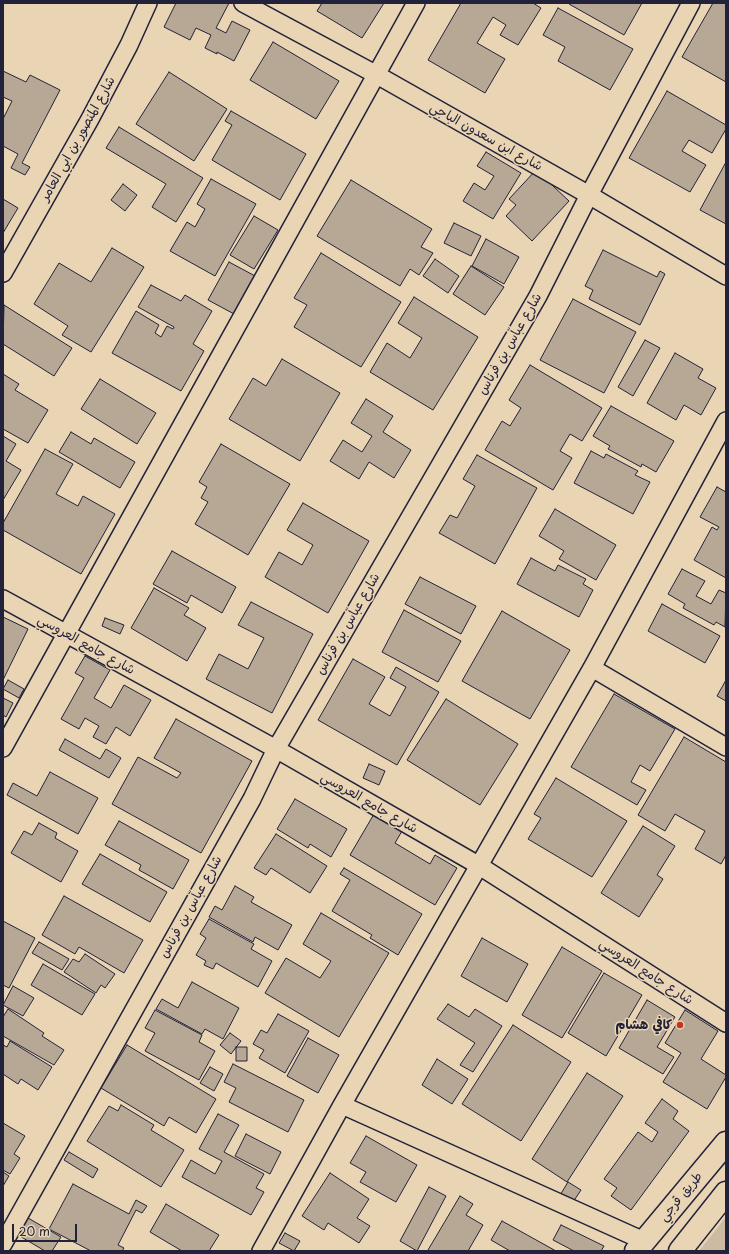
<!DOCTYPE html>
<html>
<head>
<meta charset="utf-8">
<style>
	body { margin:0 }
	#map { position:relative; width:729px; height:1254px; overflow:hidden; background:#e9d4b3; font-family:"Playpen Sans",sans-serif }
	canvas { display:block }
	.frame { position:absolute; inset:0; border:4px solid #22223b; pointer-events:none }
	.scale { position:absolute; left:12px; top:1224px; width:65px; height:18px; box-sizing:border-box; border:2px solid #22223b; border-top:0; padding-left:5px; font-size:12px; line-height:14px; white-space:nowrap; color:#22223b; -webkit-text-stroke:3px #e9d4b3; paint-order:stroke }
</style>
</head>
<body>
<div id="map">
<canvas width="729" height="1254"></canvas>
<div class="frame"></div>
<div class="scale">20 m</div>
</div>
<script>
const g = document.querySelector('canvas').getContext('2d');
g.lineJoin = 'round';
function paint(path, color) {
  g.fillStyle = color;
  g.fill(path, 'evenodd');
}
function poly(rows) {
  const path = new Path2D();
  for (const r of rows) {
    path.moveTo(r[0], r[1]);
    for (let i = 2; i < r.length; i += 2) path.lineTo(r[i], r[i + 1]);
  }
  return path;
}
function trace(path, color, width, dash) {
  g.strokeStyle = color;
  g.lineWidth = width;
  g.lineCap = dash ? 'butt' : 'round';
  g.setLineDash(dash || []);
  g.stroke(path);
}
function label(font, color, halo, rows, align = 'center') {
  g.font = font + ' "Playpen Sans","Playpen Sans Arabic",sans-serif';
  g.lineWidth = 3;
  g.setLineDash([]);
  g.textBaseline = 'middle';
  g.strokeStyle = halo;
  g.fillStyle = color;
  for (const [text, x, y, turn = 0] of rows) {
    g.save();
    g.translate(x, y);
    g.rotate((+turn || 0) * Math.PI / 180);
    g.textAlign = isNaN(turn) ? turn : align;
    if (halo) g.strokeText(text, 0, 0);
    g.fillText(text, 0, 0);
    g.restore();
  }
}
paint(poly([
	[726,1217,726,1251,699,1251]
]), '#ccbaa2');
const building = poly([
	[176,3,229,3,216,28,226,33,232,21,250,30,234,61,217,52,217,54,205,48,211,35,196,28,190,40,164,27,176,3],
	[322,3,384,3,362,38,317,11,322,3],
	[461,3,533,3,541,8,518,45,500,35,506,25,493,17,477,43,505,59,485,93,428,60,461,3],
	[570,3,642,3,624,35,569,4,570,3],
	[713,3,726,3,726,82,682,57,713,3],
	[558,8,633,49,610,90,558,61,565,47,543,35,558,8],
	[273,42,339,81,316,119,250,80,273,42],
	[3,71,26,82,30,75,60,90,22,163,30,167,25,175,11,168,18,154,3,146,3,119,12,101,3,97,3,71],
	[169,72,227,109,194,161,136,124,169,72],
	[667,91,726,125,726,129,712,153,689,140,682,151,706,165,690,192,629,158,667,91],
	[231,111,306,154,280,200,212,160,232,125,225,121,231,111],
	[119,127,203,178,176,222,152,207,166,184,106,148,119,127],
	[486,152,521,173,493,219,463,201,474,183,485,190,494,176,477,166,486,152],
	[726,162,726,224,700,210,726,162],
	[536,170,569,201,532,241,506,216,516,205,509,199,536,170],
	[211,179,256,204,215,276,170,251,187,222,195,227,205,209,197,204,211,179],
	[351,180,432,229,421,247,433,253,419,275,410,269,400,286,317,236,351,180],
	[123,184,137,195,125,211,111,200,123,184],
	[3,199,18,208,3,233,3,199],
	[254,216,278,230,254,269,230,255,254,216],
	[454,223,481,236,471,256,444,243,454,223],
	[486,239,519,257,504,284,472,266,486,239],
	[112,248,144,267,91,352,62,335,68,326,34,304,59,263,91,282,112,248],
	[603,250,657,277,660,271,665,274,640,325,589,299,593,290,585,286,603,250],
	[321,253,401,302,361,367,294,327,307,305,294,298,321,253],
	[435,259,459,276,448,293,423,276,435,259],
	[229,262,257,277,236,315,208,300,229,262],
	[471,266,504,287,485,315,453,294,471,266],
	[151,285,181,301,185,295,212,311,193,344,204,351,181,391,112,353,136,311,159,325,155,333,161,337,167,326,173,329,174,327,138,307,151,285],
	[414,297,478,337,433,410,370,372,387,343,410,358,422,338,398,323,414,297],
	[573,299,636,332,604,393,540,360,573,299],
	[4,305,72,348,54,376,3,344,4,305],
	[645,340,660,348,633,396,618,387,645,340],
	[675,353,703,369,698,378,716,388,701,415,684,405,676,420,647,403,675,353],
	[282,359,340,393,300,461,229,419,253,378,266,386,282,359],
	[530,365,602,408,582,441,570,434,560,451,572,458,553,490,485,450,502,421,510,426,521,408,509,400,530,365],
	[3,374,19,384,15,390,48,410,28,443,3,429,3,374],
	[100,379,156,413,137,444,81,409,100,379],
	[366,399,393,416,383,432,411,450,394,478,369,462,359,479,330,461,343,440,362,452,372,436,351,423,366,399],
	[611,406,674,441,656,472,642,464,641,467,608,449,610,446,593,436,611,406],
	[71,432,91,444,94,438,135,462,120,488,59,452,71,432],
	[3,436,16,444,6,461,21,470,3,500,3,436],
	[221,444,290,484,248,555,195,524,208,502,201,498,207,487,199,482,221,444],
	[45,449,73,464,56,494,78,506,83,496,115,514,81,574,3,530,3,523,45,449],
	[591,451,604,458,606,454,638,471,635,475,650,482,633,514,574,483,591,451],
	[477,455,537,488,495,564,439,533,450,515,457,518,475,486,463,479,477,455],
	[717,487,726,492,726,578,694,560,712,527,717,530,719,527,700,517,717,487],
	[303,503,369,541,328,613,265,577,279,552,302,565,313,545,287,530,303,503],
	[555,509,616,545,596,580,559,559,564,551,539,536,555,509],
	[172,551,236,587,222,613,191,595,187,603,153,584,172,551],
	[531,558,555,571,558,565,586,579,583,584,593,590,579,617,517,584,531,558],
	[682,569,705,581,696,596,711,604,719,590,726,593,725,627,716,622,714,625,683,608,685,604,668,594,682,569],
	[420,577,476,606,461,634,405,604,420,577],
	[154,588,189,608,184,615,206,628,187,661,131,628,154,588],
	[251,602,313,634,272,713,206,679,219,654,248,669,264,638,238,625,251,602],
	[662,604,720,636,705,663,648,631,662,604],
	[404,610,461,641,438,682,382,652,404,610],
	[502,611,570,650,530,719,462,681,502,611],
	[3,617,28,629,3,680,3,617],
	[105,618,124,625,120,634,102,626,105,618],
	[85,656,110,670,94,698,111,708,124,685,151,700,130,736,116,727,106,744,93,737,99,726,85,718,79,729,61,719,84,678,75,673,85,656],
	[353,659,385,677,369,704,390,716,406,687,390,678,396,667,439,692,397,765,318,720,353,659],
	[8,680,24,689,19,698,3,689,8,680],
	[726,680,726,701,717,696,726,680],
	[614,694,675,729,650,771,640,765,631,782,646,790,637,805,571,767,614,694],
	[3,698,13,703,6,717,3,715,3,698],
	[446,699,518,744,480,805,407,760,446,699],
	[176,719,252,761,201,853,112,804,138,757,177,778,181,773,154,758,176,719],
	[684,737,726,762,726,855,721,864,695,849,705,831,675,814,665,831,638,815,684,737],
	[65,739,100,759,106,749,121,758,109,778,59,750,65,739],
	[369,764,385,771,379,785,363,778,369,764],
	[50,772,98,798,78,834,7,795,13,783,37,796,50,772],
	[556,778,627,821,592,877,528,839,541,818,534,814,556,778],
	[295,799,347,829,331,857,310,844,308,848,277,829,295,799],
	[374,814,402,831,395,843,430,864,435,855,457,868,435,905,350,855,374,814],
	[119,821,189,860,173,889,139,870,141,865,105,845,119,821],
	[39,823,57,833,55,838,78,851,61,882,11,853,24,831,32,835,39,823],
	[643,826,675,846,657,875,663,879,639,917,601,893,643,826],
	[276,834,327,866,310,893,271,868,266,875,254,868,276,834],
	[100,854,167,892,150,922,82,884,100,854],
	[344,868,422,914,398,955,370,938,372,935,332,911,350,880,340,874,344,868],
	[235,886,254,897,251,902,292,925,278,950,255,937,253,942,209,917,215,906,222,910,235,886],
	[64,896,143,940,124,973,79,947,75,954,42,935,64,896],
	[321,913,389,953,339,1037,265,993,286,958,320,978,331,961,303,944,321,913],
	[209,919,254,944,251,949,272,961,258,987,216,963,213,969,204,965,206,961,196,955,206,938,200,934,209,919],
	[3,921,35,938,9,988,3,985,3,921],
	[482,938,528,964,507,1002,461,976,482,938],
	[39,942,69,959,62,970,32,953,39,942],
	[562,947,602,971,562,1038,522,1015,562,947],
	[85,954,115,974,105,988,101,985,96,993,64,972,73,959,79,962,85,954],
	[43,964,95,994,82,1015,31,985,43,964],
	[604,973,642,995,606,1056,568,1033,604,973],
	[192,982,239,1008,223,1039,205,1029,202,1034,156,1009,162,999,178,1008,192,982],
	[13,986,34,998,23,1016,3,1005,13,986],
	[647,1000,675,1017,657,1047,674,1057,663,1074,619,1048,647,1000],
	[448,1004,469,1017,475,1009,502,1026,473,1072,460,1065,475,1043,437,1019,448,1004],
	[8,1009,44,1033,42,1036,64,1050,54,1065,3,1036,3,1017,8,1009],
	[155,1010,202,1035,199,1042,215,1051,199,1080,145,1051,155,1033,145,1028,155,1010],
	[685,1010,718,1031,701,1059,726,1075,726,1077,707,1109,663,1082,681,1053,665,1043,685,1010],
	[278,1014,309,1031,285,1073,259,1058,264,1050,253,1044,261,1030,267,1033,278,1014],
	[513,1025,571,1062,521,1141,462,1104,513,1025],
	[230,1033,241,1041,231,1054,220,1045,230,1033],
	[308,1038,339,1055,318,1093,287,1076,308,1038],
	[10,1041,52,1067,38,1090,21,1079,18,1084,3,1074,3,1045,7,1047,10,1041],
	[127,1045,216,1099,196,1133,169,1117,164,1126,101,1088,127,1045],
	[236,1047,247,1047,247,1061,236,1061,236,1047],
	[437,1059,468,1079,452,1104,422,1085,437,1059],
	[233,1064,304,1100,288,1132,229,1102,236,1088,224,1082,233,1064],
	[210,1067,223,1074,214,1091,200,1083,210,1067],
	[587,1073,623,1096,567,1182,532,1159,587,1073],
	[662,1099,678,1111,673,1119,689,1131,631,1210,611,1196,617,1188,604,1179,638,1132,652,1142,658,1132,645,1123,662,1099],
	[121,1105,154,1125,151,1130,184,1150,161,1187,87,1141,109,1106,118,1111,121,1105],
	[218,1114,239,1125,224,1152,264,1174,256,1188,264,1192,251,1215,182,1177,191,1160,215,1174,222,1161,199,1149,218,1114],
	[3,1123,25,1136,14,1154,20,1158,10,1174,3,1170,3,1123],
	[246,1134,281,1152,270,1174,235,1156,246,1134],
	[366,1136,417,1165,396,1202,360,1182,366,1172,350,1163,366,1136],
	[69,1152,98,1169,93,1178,64,1160,69,1152],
	[3,1172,9,1176,3,1186,3,1172],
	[330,1173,369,1199,357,1218,370,1226,359,1243,328,1223,324,1230,302,1216,330,1173],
	[568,1182,581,1190,571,1205,559,1197,568,1182],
	[73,1184,129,1214,136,1200,147,1206,142,1213,136,1210,118,1245,124,1248,122,1251,91,1251,49,1229,73,1184],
	[429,1187,446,1196,417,1251,400,1241,429,1187],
	[460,1196,473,1204,466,1215,483,1225,468,1251,429,1251,428,1250,460,1196],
	[166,1204,219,1235,209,1251,182,1251,150,1232,166,1204],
	[28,1218,61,1237,52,1251,45,1251,18,1235,28,1218],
	[502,1221,556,1251,510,1251,491,1240,502,1221],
	[561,1225,604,1246,601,1251,574,1251,553,1240,561,1225],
	[285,1233,300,1241,294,1251,279,1243,285,1233]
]);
paint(building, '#b7a795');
trace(building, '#22223b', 1);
const minor = poly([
	[243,3,377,75,589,195,726,276],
	[3,273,90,119,129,45,148,3],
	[3,599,276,749,478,865,726,1023],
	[592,668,726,747],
	[3,748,416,3],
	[342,1105,644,1241],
	[3,1244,252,799,276,749,538,296,589,195,691,3],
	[261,1251,342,1105,592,668,726,421]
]);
const trunk = poly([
	[636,1251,726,1143],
	[680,1251,726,1193]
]);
trace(minor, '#22223b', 20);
trace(trunk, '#22223b', 25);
trace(minor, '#e9d4b3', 17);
trace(trunk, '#e9d4b3', 22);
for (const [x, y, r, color] of [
	[680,1025,4,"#c8321e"]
]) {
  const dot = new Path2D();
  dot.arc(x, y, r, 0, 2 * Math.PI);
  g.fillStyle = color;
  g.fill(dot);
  trace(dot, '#e9d4b3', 1.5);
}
label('13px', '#22223b', '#e9d4b3', [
	["شارع ابن سعدون الباجي",486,137,29],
	["شارع المنصور بن ابي العامر",78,139,-61],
	["شارع عباّس بن فرناس",510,344,-60],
	["شارع عباّس بن فرناس",348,624,-60],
	["شارع جامع العروسي",86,645,29],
	["شارع جامع العروسي",369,803,30],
	["شارع عباّس بن فرناس",191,907,-61],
	["شارع جامع العروسي",646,972,33],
	["طريق قرجي",681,1197,-50]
]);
label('bold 13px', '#22223b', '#e9d4b3', [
	["كافي هشام",672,1025]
], 'right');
</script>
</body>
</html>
